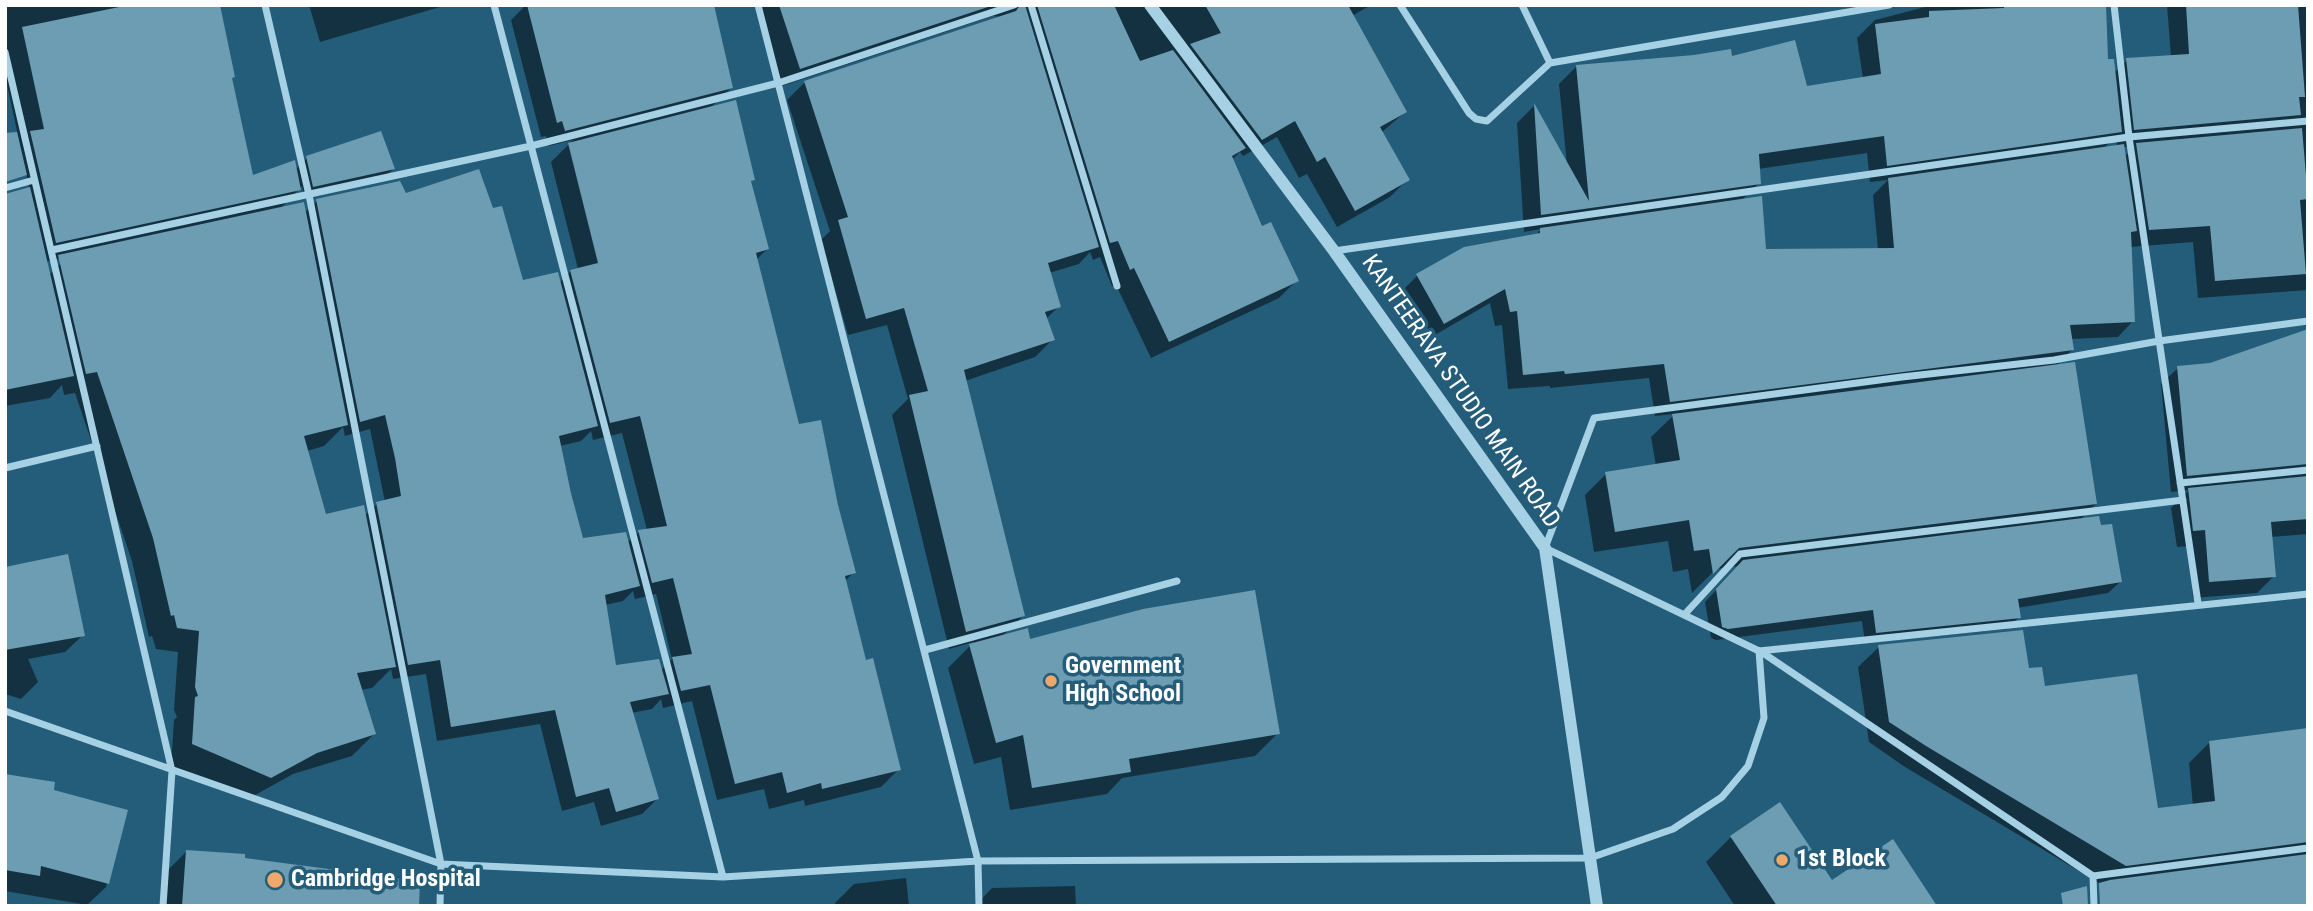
<!DOCTYPE html>
<html>
<head>
<meta charset="utf-8">
<style>
	body { margin:0 }
	#map { position:relative; width:2313px; height:911px; overflow:hidden; background:#245d79; font-family:"Roboto Condensed",sans-serif }
	canvas { display:block }
	.frame { position:absolute; inset:0; border:7px solid #fff; pointer-events:none }
</style>
</head>
<body>
<div id="map">
<canvas width="2313" height="911"></canvas>
<div class="frame"></div>
</div>
<script>
const g = document.querySelector('canvas').getContext('2d');
g.lineJoin = 'round';
function paint(path, color) {
  g.fillStyle = color;
  g.fill(path, 'evenodd');
}
function poly(rows) {
  const path = new Path2D();
  for (const r of rows) {
    path.moveTo(r[0], r[1]);
    for (let i = 2; i < r.length; i += 2) path.lineTo(r[i], r[i + 1]);
  }
  return path;
}
function trace(path, color, width, dash) {
  g.strokeStyle = color;
  g.lineWidth = width;
  g.lineCap = dash ? 'butt' : 'round';
  g.setLineDash(dash || []);
  g.stroke(path);
}
function label(font, color, halo, rows, align = 'center') {
  g.font = font + ' "Roboto Condensed",sans-serif';
  g.lineWidth = 7;
  g.setLineDash([]);
  g.textBaseline = 'middle';
  g.strokeStyle = halo;
  g.fillStyle = color;
  for (const [text, x, y, turn = 0] of rows) {
    g.save();
    g.translate(x, y);
    g.rotate((+turn || 0) * Math.PI / 180);
    g.textAlign = isNaN(turn) ? turn : align;
    if (halo) g.strokeText(text, 0, 0);
    g.fillText(text, 0, 0);
    g.restore();
  }
}
paint(poly([
	[5,5,218,5,230,79,251,177,295,170,307,158,393,169,384,178,304,195,302,186,280,209,304,213,317,201,405,195,522,283,559,283,571,271,578,269,551,162,573,140,549,146,546,136,541,137,511,20,526,5,712,5,731,88,710,108,753,179,750,183,767,249,756,260,797,426,836,505,854,572,845,581,864,662,899,769,881,787,805,806,804,800,769,809,764,789,717,800,692,701,663,708,661,699,652,709,631,713,657,799,642,814,601,826,594,802,562,811,540,724,437,741,426,674,393,679,391,669,372,688,360,690,374,734,352,756,293,774,248,799,171,766,174,720,177,717,174,710,178,652,156,649,152,636,149,637,132,561,75,393,64,395,62,385,50,398,5,406,5,241,48,276,67,257,45,262,5,75],
	[343,427,345,436,370,429,385,502,377,504,364,516,324,517,307,451,324,446],
	[591,431,593,440,622,433,647,530,639,532,627,543,582,540,560,446,581,441],
	[633,591,635,599,656,594,672,659,661,670,614,667,605,605,623,601],
	[309,5,447,5,320,42],
	[756,5,1371,5,1352,16,1405,112,1381,133,1407,180,1390,197,1337,227,1307,174,1299,178,1277,137,1243,156,1240,152,1232,160,1261,229,1296,281,1279,298,1151,358,1116,285,1112,286,1100,257,1093,260,1090,252,1079,264,1049,273,1059,306,1046,319,1053,339,1035,357,965,381,1023,616,1001,637,1029,642,1278,733,1255,756,1122,778,1107,794,1010,810,1001,757,974,764,948,668,974,642,949,649,892,415,908,399,887,325,848,335,821,240,830,231,787,100,805,82,1002,17,993,16,782,86],
	[1933,5,2104,5,2106,61,2114,73,2127,60,2171,57,2167,5,2308,5,2308,290,2198,298,2193,242,2130,247,2133,321,2118,337,2070,339,2072,350,2055,367,2096,504,2079,521,2120,582,2108,593,2017,608,2019,617,2007,629,1865,643,1862,621,1716,640,1711,638,1705,602,1739,566,1716,569,1692,593,1688,569,1673,572,1668,541,1594,552,1585,495,1606,474,1656,466,1651,437,1675,414,1655,416,1649,378,1550,388,1550,386,1508,389,1502,325,1495,326,1490,303,1428,339,1402,291,1417,276,1535,236,1541,229,1524,232,1517,123,1534,106,1567,165,1559,84,1577,66,1731,58,1806,88,1863,79,1857,38,1875,20],
	[2116,136,2117,147,2103,149],
	[2135,146,2124,157,2123,147],
	[1867,153,1870,182,1888,180,1873,195,1878,249,1764,250,1742,200,1759,183,1758,169],
	[2308,331,2308,534,2271,537,2274,576,2257,593,2193,598,2189,546,2177,547,2171,508,2189,490,2171,492,2161,384,2178,368,2210,365],
	[5,569,83,635,65,652,28,659,38,682,21,699,5,694],
	[1879,647,2028,670,2157,810,2193,806,2189,763,2210,742,2308,729,2308,906,2104,886,1905,767,1869,742,1858,667],
	[5,775,52,791,125,811,106,887,87,905,5,891],
	[1731,837,1832,882,1935,906,1735,906,1706,862],
	[186,852,349,873,407,877,406,906,165,906,168,870],
	[906,878,909,906,836,906,835,903,854,884],
	[1075,886,1076,906,975,906,992,888]
]), '#0007');
paint(poly([
	[129,5,220,5,235,77,232,78,253,175,295,160,301,190,56,243,30,131,44,129,22,27],
	[527,5,714,5,733,88,565,131,562,121,557,123],
	[779,5,994,5,800,69],
	[1020,5,1025,5,1099,247,1048,263,1061,307,1045,312,1055,340,964,370,1025,616,966,632,909,395,928,391,904,308,866,319,838,220,848,217,804,81,1016,11],
	[1037,5,1114,5,1140,61,1173,50,1246,148,1232,156,1262,226,1271,222,1299,281,1169,342,1134,268,1130,270,1118,241,1110,243],
	[1205,5,1348,5,1407,112,1380,127,1410,180,1355,211,1325,157,1317,162,1295,121,1262,140,1190,44,1221,33],
	[2004,5,2106,5,2108,59,2114,59,2122,132,1887,166,1884,136,1759,154,1761,184,1541,215,1534,103,1589,201,1576,65,1694,55,1731,49,1732,56,1795,40,1807,86,1881,74,1875,24,1929,17,1929,11,2004,8],
	[2186,5,2298,5,2305,97,2299,97,2301,115,2134,130,2126,58,2189,54],
	[736,100,755,180,751,181,769,249,756,253,799,424,821,420,838,505,856,573,845,576,866,660,873,658,901,770,822,789,821,783,787,793,782,772,735,784,710,685,681,691,672,657,692,654,673,578,652,583,638,530,667,526,640,416,610,423,570,270,598,263,568,143],
	[2302,128,2308,199,2300,200,2306,274,2215,281,2210,226,2149,230,2136,143],
	[381,131,395,169,313,187,306,156],
	[17,132,27,175,5,182,5,133],
	[2124,144,2137,231,2131,232,2135,322,2070,325,2074,350,1670,402,1664,364,1565,374,1564,371,1523,375,1517,311,1510,312,1505,289,1444,324,1416,274,1464,247,1540,233,1540,228,1762,196,1766,249,1894,248,1888,178],
	[479,169,493,208,502,206,523,280,558,272,598,426,559,436,571,493,583,538,626,532,640,586,605,595,616,665,659,659,669,694,630,702,659,799,616,812,609,788,576,797,555,710,451,727,440,660,408,665,376,502,401,496,395,458,385,415,360,422,316,199,400,181,406,193],
	[30,187,74,376,5,390,5,194],
	[304,202,348,425,304,436,326,514,364,505,396,667,357,673,376,734,317,753,271,778,192,744,195,697,198,696,195,687,199,631,177,628,174,615,171,616,153,538,97,372,86,374,58,255],
	[2308,329,2308,464,2187,476,2177,366,2210,363],
	[2075,362,2097,504,1739,548,1713,574,1709,549,1694,551,1689,520,1615,532,1605,472,1680,460,1672,414],
	[2308,476,2308,519,2271,522,2276,577,2209,582,2205,530,2193,531,2188,488],
	[2099,516,2101,525,2112,524,2122,582,2018,599,2021,618,1876,633,1873,610,1728,629,1722,627,1716,589,1743,560],
	[68,554,85,636,5,650,5,567],
	[1255,590,1280,734,1129,759,1131,772,1032,788,1023,735,996,743,969,644,1028,628,1030,639,1143,609],
	[2023,630,2029,668,2042,667,2045,686,2137,674,2158,808,2215,801,2209,741,2308,728,2308,842,2126,866,1926,746,1889,722,1878,645],
	[5,774,55,782,54,790,128,810,109,884,41,866,40,876,5,870],
	[1780,802,1832,880,1893,839,1937,906,1777,906,1730,836],
	[186,850,245,854,245,858,420,881,419,906,182,906],
	[2308,854,2308,906,2100,906,2099,883,2110,880],
	[2087,886,2088,906,2063,906,2061,893]
]), '#6d9db3');
trace(poly([
	[265,5,309,195,441,864,440,906],
	[494,5,723,877],
	[758,5,978,861,979,906],
	[1031,5,1117,286],
	[1400,5,1469,113,1476,119,1487,121,1550,63,1889,5],
	[1522,5,1550,63],
	[2114,5,2129,137,2198,603],
	[5,52,172,771,163,906],
	[5,188,34,180],
	[52,250,531,146,778,83,1014,5],
	[1334,251,2129,137,2308,121],
	[2308,321,2159,341,2054,360,1902,377,1594,418,1545,548,1759,651,2308,594],
	[5,468,97,446],
	[2180,483,2308,470],
	[1684,615,1740,554,2183,500],
	[925,650,1177,581],
	[1760,651,2093,876,2094,906],
	[5,711,441,864,723,877,978,861,1590,858,1673,829,1722,797,1748,766,1764,718,1759,651],
	[2093,876,2308,848]
]), '#a6d1e4', 7);
trace(poly([
	[1150,5,1334,251,1545,548,1597,906]
]), '#a6d1e4', 12);
for (const [x, y, r, color] of [
	[1051,681,7,"#eea869"],
	[1782,860,7,"#eea869"],
	[275,880,9,"#eea869"]
]) {
  const dot = new Path2D();
  dot.arc(x, y, r, 0, 2 * Math.PI);
  g.fillStyle = color;
  g.fill(dot);
  trace(dot, '#245d79', 2.5);
}
label('24px', '#fff', '#245d79', [
	["KANTEERAVA STUDIO MAIN ROAD",1460,392,55]
]);
label('bold 24px', '#fff', '#245d79', [
	["Government",1065,667],
	["High School",1065,695],
	["1st Block",1796,860],
	["Cambridge Hospital",291,880]
], 'left');
</script>
</body>
</html>
